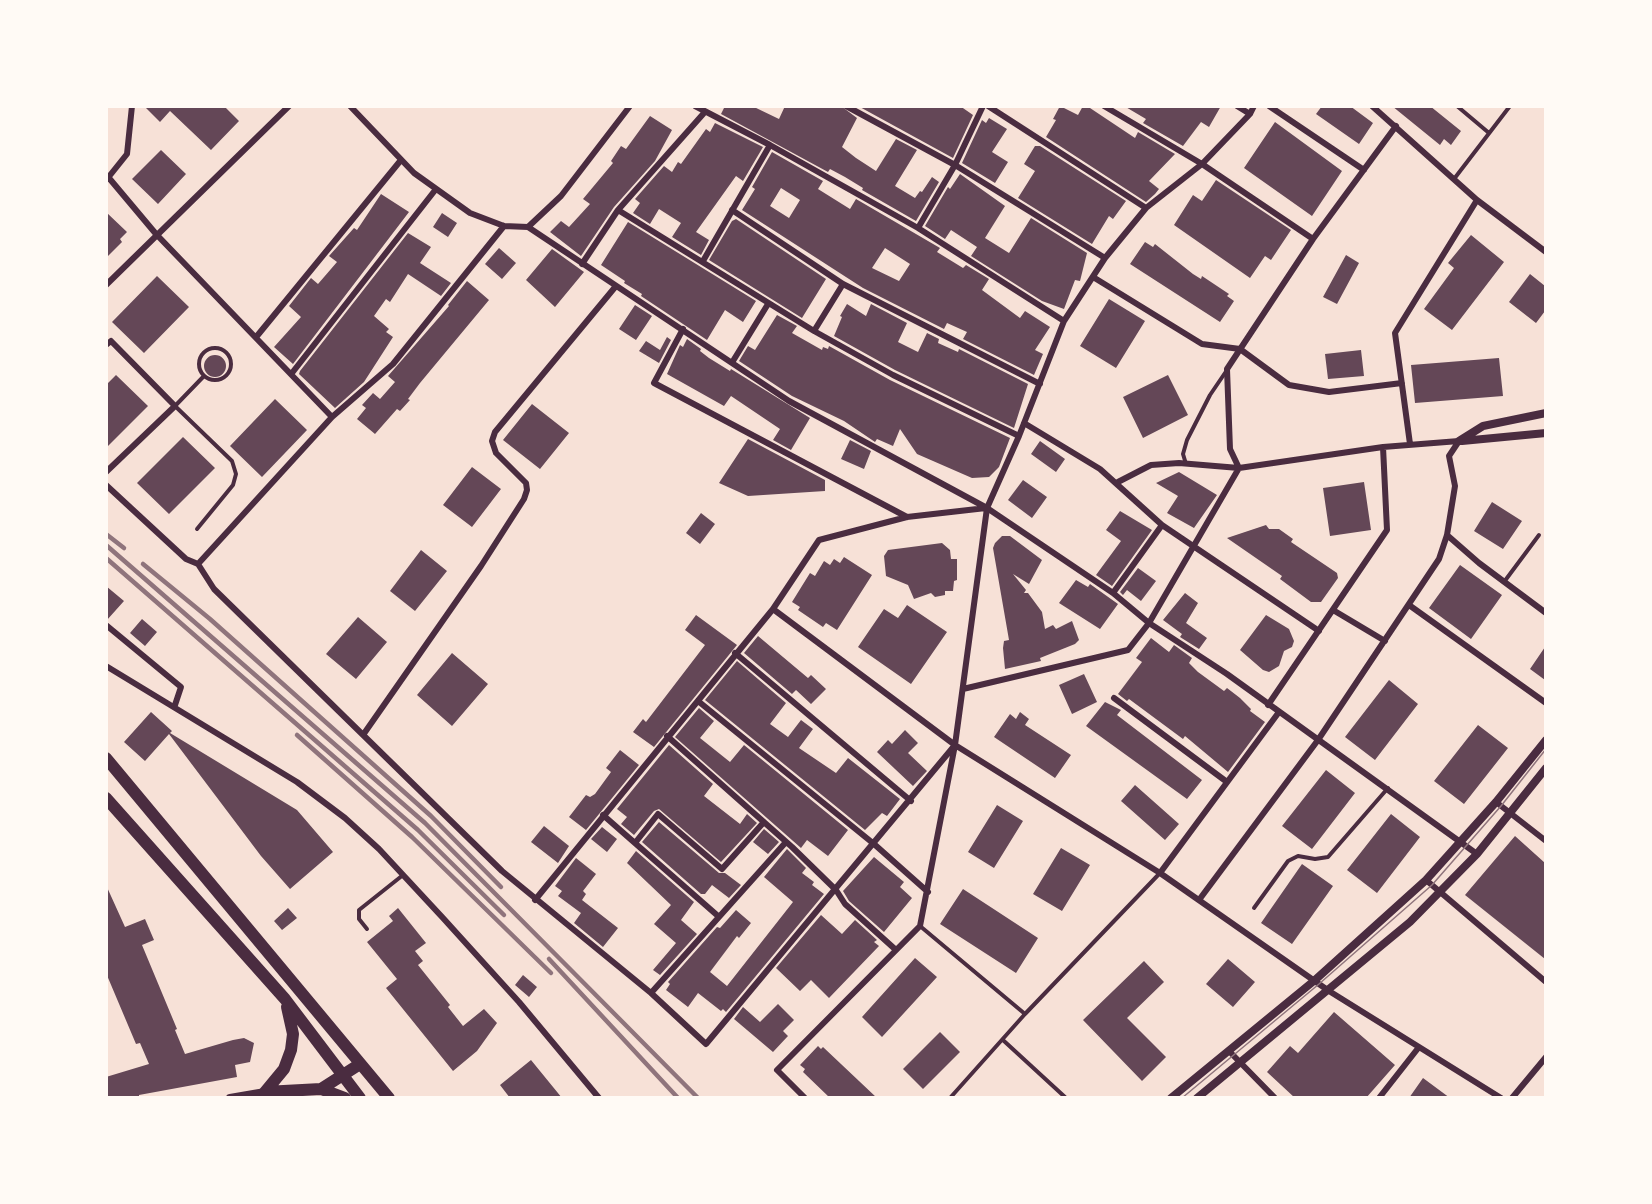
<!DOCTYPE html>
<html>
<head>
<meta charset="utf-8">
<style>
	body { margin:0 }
	#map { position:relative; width:1652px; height:1204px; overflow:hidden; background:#f7e1d7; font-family:Ubuntu,sans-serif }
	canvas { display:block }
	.frame { position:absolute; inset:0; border:108px solid #fffaf5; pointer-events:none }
</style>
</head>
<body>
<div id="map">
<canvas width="1652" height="1204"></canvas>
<div class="frame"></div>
</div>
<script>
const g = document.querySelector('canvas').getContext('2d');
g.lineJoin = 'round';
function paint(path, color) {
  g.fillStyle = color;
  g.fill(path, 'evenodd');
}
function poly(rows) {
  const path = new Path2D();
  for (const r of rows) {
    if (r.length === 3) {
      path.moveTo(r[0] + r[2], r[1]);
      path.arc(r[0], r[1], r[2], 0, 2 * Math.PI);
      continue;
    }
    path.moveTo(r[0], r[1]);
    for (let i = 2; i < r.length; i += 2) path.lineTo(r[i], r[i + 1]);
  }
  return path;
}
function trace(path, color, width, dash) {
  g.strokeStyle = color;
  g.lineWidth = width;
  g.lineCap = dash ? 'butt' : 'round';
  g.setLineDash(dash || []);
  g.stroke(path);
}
paint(poly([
	[144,106,224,106,239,121,211,150,170,111,160,122],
	[725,106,752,106,779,119,785,106,841,106,857,118,842,147,856,158,876,171,896,139,917,150,895,186,915,198,920,191,922,192,932,177,939,182,916,221,862,190,863,188,845,177,830,169,828,172,721,114],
	[858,106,960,106,973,115,953,158],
	[1060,106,1078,115,1083,106,1087,106,1135,138,1138,132,1175,154,1149,181,1159,189,1155,194,1146,202,1046,137,1056,120,1053,119],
	[1124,106,1221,106,1209,127,1201,122,1183,146,1143,123,1146,119],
	[1322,106,1350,106,1373,123,1359,144,1316,114],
	[1392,106,1430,106,1461,131,1451,145,1444,139,1440,145],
	[650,116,672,130,655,161,614,207,581,256,550,232,561,221,569,227,590,204,583,199,613,163,611,161,621,146,626,149],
	[989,118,1007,129,992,152,1008,162,995,183,962,163,982,120,986,123],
	[1275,122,1342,171,1312,216,1244,168],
	[715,123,763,147,743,181,736,176,696,232,709,240,701,255,672,237,681,223,659,209,650,224,633,213,640,203,635,199,664,166,672,172,678,162,681,164,706,129,710,132],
	[1035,146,1040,146,1126,201,1113,219,1109,216,1092,244,1018,198,1035,171,1024,164],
	[161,150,186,174,158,204,132,179],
	[772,152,823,181,818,189,850,209,856,199,940,248,937,252,963,268,966,265,989,279,982,290,1020,318,1025,311,1050,327,1035,350,1043,354,1034,375,963,339,967,332,947,323,944,329,863,288,742,210,755,189,752,187],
	[781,188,800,200,789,218,770,206],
	[885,248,910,264,899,281,872,268],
	[960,174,1005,206,985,238,1009,253,1031,218,1087,253,1080,281,1075,280,1064,309,1042,301,971,256,977,247,951,230,945,239,925,226,948,187,950,189],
	[1216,180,1291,230,1271,260,1265,256,1250,278,1174,225,1193,195,1202,201],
	[381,194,409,212,293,364,274,347,301,317,289,306,311,278,318,284,337,262,329,256,354,228,357,230],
	[106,212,127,232,120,239,122,242,106,258],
	[442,213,457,223,448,237,433,227],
	[736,219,826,279,802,318,709,260,732,221],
	[628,222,756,301,743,322,725,310,707,340,641,296,642,294,624,283,625,281,601,265],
	[408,233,431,247,420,263,451,283,441,296,408,274,390,302,386,299,374,316,389,329,386,332,393,337,364,382,335,408,299,374,300,371],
	[1471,235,1504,262,1452,330,1424,309,1454,268,1448,263],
	[1145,242,1153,247,1155,244,1193,274,1201,279,1202,276,1229,294,1227,296,1234,301,1220,322,1130,264],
	[499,248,516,263,502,279,485,264],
	[552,249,584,272,555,307,526,280],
	[1346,255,1359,263,1337,304,1323,297],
	[1530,274,1545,286,1545,311,1536,323,1509,302],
	[157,276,189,307,144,353,112,322],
	[467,281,489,300,420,383,408,399,410,400,400,411,397,409,375,434,357,419,366,408,362,405,373,393,380,399,395,382,388,376,449,306,448,305],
	[1109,299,1145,321,1116,368,1080,346],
	[847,304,866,316,871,304,907,323,898,342,918,352,927,333,939,339,938,343,958,352,959,349,1028,384,1014,428,895,370,834,336,842,317,840,316],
	[635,305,652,316,636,340,619,329],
	[777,315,797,326,792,333,822,350,823,347,828,349,829,346,890,380,1010,438,999,467,989,477,972,478,917,454,900,429,893,446,877,439,875,442,844,421,792,396,739,361,748,346,755,350],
	[667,337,671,340,659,363,639,351,646,341,660,350],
	[687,339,701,349,700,351,709,358,730,371,731,369,810,418,791,450,773,440,780,429,731,396,724,406,667,374,680,345,683,347],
	[1361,350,1364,376,1328,379,1325,354],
	[215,366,11],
	[1499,358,1503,396,1415,403,1411,365],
	[116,375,148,406,106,448,106,385],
	[1168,375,1188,415,1143,438,1123,397],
	[275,399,307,430,262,477,230,446],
	[532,404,569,433,540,469,503,440],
	[183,437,215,468,169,514,137,483],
	[748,439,825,480,825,491,748,496,719,483],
	[850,440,871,451,864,469,841,459],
	[1040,441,1065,459,1056,472,1031,454],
	[472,467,501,489,472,527,443,505],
	[1179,472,1217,495,1194,528,1167,513,1178,496,1156,483],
	[1023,480,1047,497,1032,518,1008,500],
	[1364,482,1371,530,1330,536,1323,488],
	[1492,502,1522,521,1503,549,1474,531],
	[1120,511,1152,530,1112,586,1096,575,1121,541,1106,530],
	[701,513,715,524,700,544,686,533],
	[1266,525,1269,529,1279,529,1293,539,1291,542,1337,573,1338,578,1321,602,1311,602,1280,579,1282,576,1227,538],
	[1002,536,1010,536,1042,560,1029,584,1013,574,1026,590,1024,593,1028,593,1042,612,1045,629,1053,625,1056,629,1072,621,1079,640,1075,644,1040,658,1041,661,1005,669,1003,648,1004,641,1009,640,993,548,995,543],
	[942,543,950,550,951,559,957,559,957,580,954,581,953,591,945,591,945,595,935,597,931,593,914,599,908,585,886,576,884,556,888,550],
	[421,550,447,571,415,611,390,591],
	[844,557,872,575,837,630,826,623,823,627,798,610,800,607,792,602,810,573,815,576,824,561,830,565,834,559,840,563],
	[1460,565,1502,595,1471,639,1429,608],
	[1138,568,1156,581,1141,601,1127,590,1123,595,1120,592],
	[1076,580,1088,587,1090,584,1118,604,1100,629,1059,603],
	[106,586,124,601,107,620,106,620],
	[1185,593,1198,603,1186,623,1207,638,1199,649,1180,637,1182,634,1163,620],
	[907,605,947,632,911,684,858,647,884,609,898,618],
	[696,615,737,645,654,747,633,732,643,719,646,722,705,645,685,630],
	[1266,615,1289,629,1294,641,1292,647,1284,651,1279,666,1269,672,1263,670,1240,650],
	[358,617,387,642,356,679,326,654],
	[142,619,157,632,145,646,130,633],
	[758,636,808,678,811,675,826,689,811,704,796,690,792,694,744,653],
	[1151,638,1169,652,1174,645,1192,658,1189,663,1198,672,1224,691,1227,688,1240,698,1251,709,1250,711,1265,722,1228,772,1185,736,1183,739,1129,699,1127,701,1118,694,1142,662,1136,658],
	[1545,647,1545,680,1530,669],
	[452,653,488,684,452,726,417,695],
	[737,661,786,703,770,724,788,737,801,720,813,729,799,748,836,773,848,758,900,799,887,816,882,813,865,830,705,700],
	[1084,674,1097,702,1072,714,1059,685],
	[1389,680,1418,704,1375,760,1345,737],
	[1105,702,1121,710,1117,715,1202,780,1187,799,1086,726],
	[699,708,714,721,700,738,730,762,744,745,848,830,828,856,807,840,801,848,675,737],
	[151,712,172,731,170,733,297,810,333,852,290,889,261,856,169,734,145,761,124,742],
	[1020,712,1029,719,1025,725,1071,755,1055,778,994,737,1010,714,1016,719],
	[1478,725,1508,748,1464,804,1434,781],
	[905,730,918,743,908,753,927,771,913,786,877,752,888,740,892,744],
	[669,745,713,784,704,796,740,824,747,814,757,823,721,862,659,809,654,811,634,835,621,824,627,817,617,809],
	[620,750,639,765,586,830,569,817,586,795,590,797,595,794,611,772,606,768],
	[1326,770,1355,793,1312,849,1282,826],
	[1135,785,1179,824,1165,840,1121,801],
	[997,805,1023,821,994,868,968,852],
	[1391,814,1420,837,1377,893,1347,870],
	[659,822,719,873,725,873,741,885,729,898,712,885,705,894,701,894,642,842],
	[544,826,569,846,558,863,531,842],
	[602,827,617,839,607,852,591,839],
	[764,829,779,842,768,854,753,842],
	[1515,836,1545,863,1545,959,1465,895],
	[1061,848,1090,865,1062,911,1033,894],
	[787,849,806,868,802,873,814,882,812,885,824,894,726,1012,723,1009,721,1011,698,993,688,1007,666,990,670,984,668,982,717,927,720,928,736,910,751,923,739,938,737,936,710,972,727,986,793,902,764,877],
	[636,851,694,902,681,920,697,934,660,975,653,970,676,943,654,924,671,905,627,863],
	[874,857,904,882,900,887,912,898,884,932,849,901,843,891],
	[576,858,596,874,583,891,586,894,582,900,618,928,603,947,574,923,581,913,558,896,562,891,555,886],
	[1302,864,1333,886,1292,944,1261,923],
	[106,885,125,927,145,919,154,940,142,945,177,1029,175,1030,185,1054,233,1040,244,1038,254,1043,250,1062,235,1065,237,1077,139,1095,139,1098,106,1098,106,1077,149,1064,140,1043,136,1044,106,973],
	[963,889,1038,938,1016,973,940,924],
	[288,908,297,918,282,930,274,921],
	[398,908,426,943,415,951,423,961,418,965,450,1005,448,1007,463,1026,484,1009,497,1023,477,1051,453,1071,386,988,397,979,367,942,393,921,389,916],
	[821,915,842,934,855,920,877,940,874,942,879,946,829,998,811,980,800,991,776,968],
	[915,958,937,977,882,1037,862,1017],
	[1228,959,1255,982,1233,1007,1206,984],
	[1144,961,1164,982,1127,1018,1166,1057,1142,1081,1083,1020],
	[523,975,537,987,529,997,515,985],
	[778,1004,794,1020,783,1031,788,1036,773,1052,734,1019,743,1007,760,1022],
	[1334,1012,1395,1065,1366,1098,1295,1098,1267,1072,1290,1046,1298,1053],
	[940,1032,960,1052,923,1089,903,1069],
	[818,1046,821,1049,823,1047,877,1098,830,1098,803,1072,805,1069,800,1065],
	[531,1060,562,1098,510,1098,500,1085],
	[1423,1078,1450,1098,1409,1098]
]), '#644757');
trace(poly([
	[1457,106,1489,133],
	[1454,179,1510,106],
	[215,364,16],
	[1186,464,1183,454,1187,440,1210,395,1227,370],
	[197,529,233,485,236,474,232,461,175,406,204,376],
	[1504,582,1539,535],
	[1254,908,1288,861,1298,856,1315,859,1328,857,1388,788],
	[920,926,1025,1014],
	[367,929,359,919,359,910,403,875],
	[1004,1041,1066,1098],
	[950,1098,1025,1014,1160,873]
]), '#4a2c40', 4);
trace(poly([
	[350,106,414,173,470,213,504,226,528,227,789,401,987,508,1113,593,1149,623,1227,674,1477,854],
	[695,106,770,145,918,228,1064,321],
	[846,106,955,165,1105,258],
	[988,106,1146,208],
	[1104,106,1202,164,1313,239],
	[1237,106,1250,114],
	[1269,106,1364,170],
	[1372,106,1477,200,1546,252],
	[109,178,156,234,332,417],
	[107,179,127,154,132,106],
	[618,210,814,331,893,375,1019,436],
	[732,210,843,284,1040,384],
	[528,227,561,196,630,106],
	[918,228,955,165,983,106],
	[703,261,770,145],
	[582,264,618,210,704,113],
	[1093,277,1202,344,1240,349,1289,385,1329,392,1402,383],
	[106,285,289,106],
	[683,329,654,383,907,517],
	[814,331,843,284],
	[257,336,401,160],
	[106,345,111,341,175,406,106,472],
	[733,361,768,304],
	[292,373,436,189],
	[1024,423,1100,469,1162,525,1319,631],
	[1410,444,1395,333,1477,200],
	[1116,483,1151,465,1179,463,1239,468,1383,447,1459,441],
	[106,485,186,559,198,564],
	[1447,535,1479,563,1546,613],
	[198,564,214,589,502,871,651,993,706,1044,955,745],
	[198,564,332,417,393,364,504,226],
	[1113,593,1162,525],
	[1409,605,1546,703],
	[773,609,955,745,1160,873,1329,991,1501,1098],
	[1333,610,1385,641],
	[106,625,181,687,175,705],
	[735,653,911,801],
	[106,666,297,782,345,818,379,849,443,918,519,1002,599,1098],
	[963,689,1128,650,1149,623,1239,468,1230,449,1227,369,1313,239,1396,126],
	[1114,698,1227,782],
	[698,701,874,844,928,892],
	[1268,705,1387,530,1383,447],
	[363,735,481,566,524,499,527,490,526,483,496,453,492,441,495,432,616,286],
	[667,736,792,847,836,890,845,904,896,950],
	[1496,802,1546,841],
	[603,815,718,916],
	[635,843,658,814,722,869,764,822],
	[1160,873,1279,712],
	[1426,880,1546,982],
	[535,900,773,609,819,540,907,517,986,508],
	[1199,900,1318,740,1439,559,1447,535,1455,486,1449,456,1459,441],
	[651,993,786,842],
	[1229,1051,1275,1098],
	[805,1098,777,1070,920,926,955,745,987,508,1019,436,1064,321,1105,258,1146,208,1202,164,1250,114,1254,106],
	[1379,1098,1419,1047],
	[1512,1098,1546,1057]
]), '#4a2c40', 6);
trace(poly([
	[1459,441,1483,426,1546,413],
	[1462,441,1546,433],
	[230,1098,265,1092],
	[1171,1098,1315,980,1426,880,1496,802,1546,740],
	[1197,1098,1410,922,1477,854,1546,768]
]), '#4a2c40', 8);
trace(poly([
	[106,758,389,1098],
	[106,798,285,999,360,1098],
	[321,1089,360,1064],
	[265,1092,284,1069,291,1050,293,1034,287,1007],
	[265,1092,321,1089,345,1098]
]), '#4a2c40', 12);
trace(poly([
	[1182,1098,1319,984,1432,885,1501,806,1546,749]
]), '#8f747c', 1.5);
trace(poly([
	[106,534,124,548],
	[106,545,425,823,698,1098],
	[106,558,418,830,504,915],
	[143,564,210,619,431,816,501,887],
	[297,735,412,837,551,973],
	[549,959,678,1098]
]), '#8f747c', 4.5);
</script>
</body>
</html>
